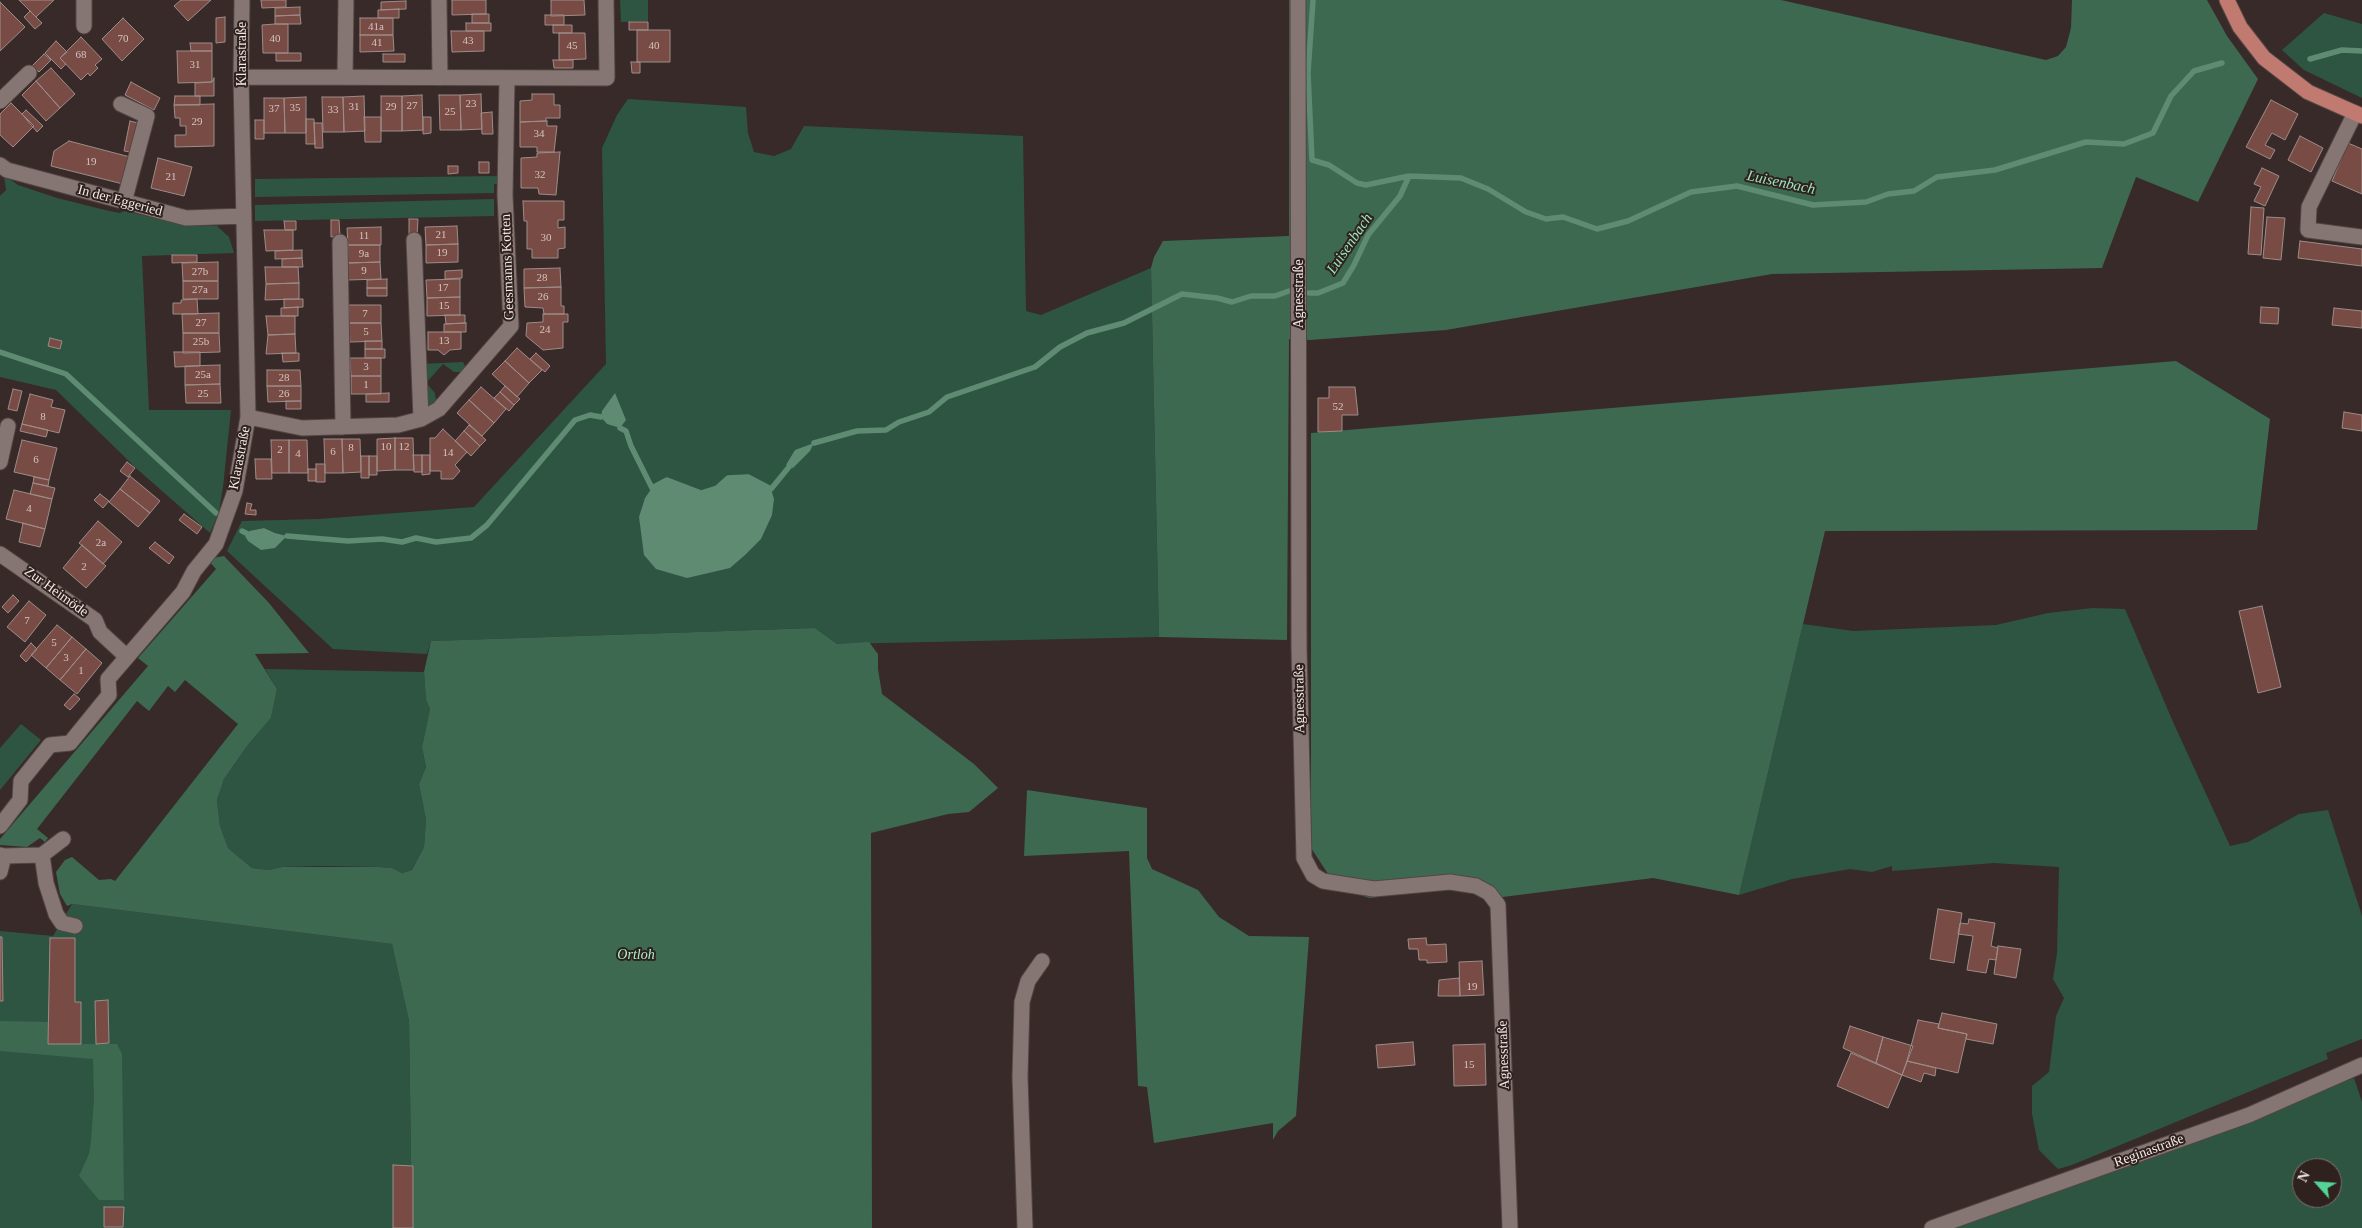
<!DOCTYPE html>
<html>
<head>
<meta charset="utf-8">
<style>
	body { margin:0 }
	#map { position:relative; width:2362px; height:1228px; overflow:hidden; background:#382a28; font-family:"Times New Roman",serif }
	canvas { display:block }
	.north { position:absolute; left:2292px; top:1158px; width:50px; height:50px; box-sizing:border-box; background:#2e211e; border:1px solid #7c716e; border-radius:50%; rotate:296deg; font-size:14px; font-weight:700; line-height:20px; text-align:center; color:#f2e9e7 }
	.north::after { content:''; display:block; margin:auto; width:18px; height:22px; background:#53d396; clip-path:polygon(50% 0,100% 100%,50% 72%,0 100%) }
</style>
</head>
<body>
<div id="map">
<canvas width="2362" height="1228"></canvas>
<div class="north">N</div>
</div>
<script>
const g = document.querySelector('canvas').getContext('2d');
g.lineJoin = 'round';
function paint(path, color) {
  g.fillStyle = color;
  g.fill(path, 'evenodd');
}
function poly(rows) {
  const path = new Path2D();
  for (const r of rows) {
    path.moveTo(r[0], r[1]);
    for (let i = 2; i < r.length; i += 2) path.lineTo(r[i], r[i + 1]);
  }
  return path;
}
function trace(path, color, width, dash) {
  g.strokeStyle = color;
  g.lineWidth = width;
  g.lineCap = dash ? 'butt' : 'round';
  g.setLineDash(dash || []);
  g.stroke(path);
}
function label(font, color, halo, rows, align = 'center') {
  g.font = font + ' "Times New Roman",serif';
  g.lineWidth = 4;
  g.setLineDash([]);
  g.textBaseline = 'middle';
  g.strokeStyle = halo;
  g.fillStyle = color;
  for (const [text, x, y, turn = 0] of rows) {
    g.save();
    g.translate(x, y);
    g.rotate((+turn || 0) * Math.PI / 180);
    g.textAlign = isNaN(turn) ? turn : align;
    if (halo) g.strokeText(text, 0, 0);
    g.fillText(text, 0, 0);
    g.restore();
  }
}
paint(poly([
	[620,0,648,0,648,21,621,22],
	[2324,13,2362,24,2362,98,2304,70,2282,50],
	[628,99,746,107,748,133,754,152,774,156,791,149,804,126,1023,136,1026,311,1041,315,1151,268,1159,637,837,644,815,628,431,641,427,654,333,649,227,551,242,521,319,519,474,507,606,364,602,148,617,115],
	[264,528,275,533,287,536,275,548,249,531],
	[4,175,18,185,57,198,109,211,120,213,124,211,185,225,217,226,229,237,234,253,142,256,149,410,231,410,223,487,219,512,210,533,137,469,56,390,0,377,0,196,6,190],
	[501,176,501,184,494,184,494,193,255,197,255,179],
	[494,199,494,216,255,221,255,205],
	[463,362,466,368,463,372,454,372,443,364,426,383,435,393,436,401,427,406,420,364],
	[2093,608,2125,609,2173,722,2230,846,2248,842,2299,814,2328,810,2362,916,2362,1039,2326,1053,2328,1059,2072,1165,2058,1169,2039,1150,2032,1114,2032,1086,2049,1072,2056,1016,2064,998,2053,979,2057,953,2059,867,1994,863,1892,871,1892,866,1872,872,1850,869,1792,879,1739,895,1803,624,1853,631,1996,625,2048,613],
	[265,669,424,672,426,700,430,709,422,747,426,767,419,784,426,820,424,847,412,870,402,873,392,868,379,867,321,866,282,867,269,870,252,868,228,848,220,826,217,800,224,779,247,746,271,718,277,689],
	[21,724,41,740,0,790,0,748],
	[72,904,392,944,409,1021,412,1228,0,1228,0,931,53,936],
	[2354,1078,2362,1102,2362,1228,1944,1228],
	[2302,1168,2332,1168,2332,1198,2302,1198]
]), '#2e5541');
paint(poly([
	[1289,0,1781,0,2046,60,2058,56,2066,47,2071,28,2072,0,2207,0,2227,36,2258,79,2198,202,2136,177,2102,268,1772,274,1446,330,1310,340,1289,339,1287,640,1159,637,1151,268,1154,257,1163,241,1289,236],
	[2176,361,2270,419,2257,530,1825,531,1739,895,1653,878,1487,899,1483,883,1369,898,1336,886,1311,848,1311,433],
	[224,556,269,603,309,653,255,654,277,689,271,718,247,746,224,779,217,800,220,826,228,848,252,868,269,870,282,867,379,867,392,868,402,873,412,870,424,847,426,820,419,784,426,767,422,747,430,709,426,700,424,672,431,641,815,628,837,644,869,642,878,654,878,669,882,694,974,764,998,788,969,812,948,814,871,833,872,1228,412,1228,409,1021,392,944,72,904,67,906,60,894,56,872,65,860,72,857,99,880,111,879,115,881,238,724,185,680,175,692,168,686,149,711,137,701,37,829,48,838,45,842,40,838,27,847,0,845,0,839,148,666,138,658,216,569,207,559],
	[1027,790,1147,808,1147,858,1152,869,1198,890,1219,917,1249,936,1309,937,1296,1116,1278,1131,1273,1140,1273,1123,1154,1143,1147,1087,1138,1086,1129,851,1024,856],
	[0,1021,48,1022,48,1044,117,1044,122,1054,124,1200,99,1200,79,1176,89,1154,91,1141,94,1099,93,1059,0,1051]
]), '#3d6951');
paint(poly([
	[615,393,626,420,620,428,607,424,601,417,602,411],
	[814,443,810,451,793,468,786,465,795,450],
	[748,477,771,489,774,499,772,515,761,539,745,555,730,568,687,578,656,569,644,555,639,517,645,498,654,485,667,480,701,493,717,488,728,478],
	[264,528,275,533,287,536,275,548,261,550,248,541,245,536,249,531]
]), '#5e8b72');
trace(poly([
	[1313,0,1308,73,1312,160,1329,165,1357,183,1366,185,1409,176],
	[2310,59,2342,50,2362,51],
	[1309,293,1318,293,1343,283,1354,265,1368,235,1400,196,1409,176,1461,178,1488,189,1526,212,1546,219,1563,217,1597,229,1628,221,1691,192,1737,186,1813,205,1866,202,1888,194,1914,191,1937,177,1995,170,2086,142,2124,144,2153,133,2171,96,2194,71,2222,63],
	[0,352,66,374,216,513],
	[620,428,626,431,631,446,652,488,667,480,701,493,717,488,728,478,748,477,771,489,789,467],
	[814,443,857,431,886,430,899,422,929,412,947,397,1035,367,1060,347,1087,333,1124,323,1182,294,1217,298,1232,302,1251,296,1275,296,1289,291],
	[242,531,246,533],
	[287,536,348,541,382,539,402,542,416,538,436,542,471,538,487,525,575,420,590,415,601,417]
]), '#5e8b72', 5.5);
const building = poly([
	[19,0,54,0,36,17,19,0],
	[181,0,211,0,188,21,174,6,181,0],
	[261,0,286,0,286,7,262,8,261,0],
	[452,0,486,0,486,14,452,15,452,0],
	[551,0,584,0,585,15,551,16,551,0],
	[406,1,406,9,381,10,381,2,406,1],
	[0,2,25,27,0,51,0,2],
	[300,7,300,15,275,16,275,8,300,7],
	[399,9,399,18,378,18,378,10,399,9],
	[30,11,42,23,35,29,24,17,30,11],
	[472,14,489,14,489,23,472,23,472,14],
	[300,15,301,24,275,24,275,16,300,15],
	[545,15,564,15,564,25,545,25,545,15],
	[225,17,225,42,216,43,216,18,225,17],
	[123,18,144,39,122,61,102,39,123,18],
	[360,18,393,18,393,35,360,35,360,18],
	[629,22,648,22,648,30,629,30,629,22],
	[466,23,491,23,491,31,466,31,466,23],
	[275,24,288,24,288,53,263,53,262,25,275,24],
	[553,25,572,25,572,33,553,33,553,25],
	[637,30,670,30,670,62,637,62,637,30],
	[451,31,484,31,484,51,452,52,451,31],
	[559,33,585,33,586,59,559,60,559,33],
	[360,35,393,35,394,51,360,52,360,35],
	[81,37,102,59,95,65,98,68,90,76,88,73,81,80,60,58,81,37],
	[56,41,67,52,60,58,66,64,61,69,45,53,56,41],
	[190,43,212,43,212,51,191,51,190,43],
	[177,51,212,51,212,82,178,83,177,51],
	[276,53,301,53,301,61,276,61,276,53],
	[44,54,51,60,39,72,32,66,44,54],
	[383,54,405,54,405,62,383,62,383,54],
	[553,60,573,60,573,68,554,68,553,60],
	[631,62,640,62,640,73,632,73,631,62],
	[51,68,75,94,60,108,36,81,51,68],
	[214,78,214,96,195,96,195,83,212,82,214,78],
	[36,81,60,108,46,121,22,95,36,81],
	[131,82,160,98,154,110,125,95,131,82],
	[481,94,482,129,461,130,460,95,481,94],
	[532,94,554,94,554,105,560,105,560,118,546,118,546,121,520,122,520,101,532,100,532,94],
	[422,95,423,130,402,131,402,96,422,95],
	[439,95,460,95,461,130,440,130,439,95],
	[175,96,200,96,200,105,174,105,175,96],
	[364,96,365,131,344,132,343,97,364,96],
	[381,96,402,96,402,131,381,131,381,96],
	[306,97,306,133,285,133,284,98,306,97],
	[322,97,343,97,344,132,323,132,322,97],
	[264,98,284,98,285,133,264,133,264,98],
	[2271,100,2298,114,2285,140,2272,133,2265,145,2275,150,2270,159,2246,147,2271,100],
	[11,103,34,126,13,147,0,135,0,114,11,103],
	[214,104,214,146,175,147,175,135,186,135,186,126,180,126,180,118,175,118,174,105,214,104],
	[26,110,43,126,37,132,22,114,26,110],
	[492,112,493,134,482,134,481,113,492,112],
	[364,117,381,117,381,142,365,142,364,117],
	[423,117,431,117,431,133,423,134,423,117],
	[306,119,314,119,315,144,306,144,306,119],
	[255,120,264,120,264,139,255,139,255,120],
	[130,121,138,123,131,152,124,151,130,121],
	[547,121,547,126,557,126,554,152,537,152,537,147,520,147,520,122,547,121],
	[314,123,322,123,323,148,315,148,314,123],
	[2300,136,2323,148,2311,172,2288,160,2300,136],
	[69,141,130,157,123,184,51,166,54,151,69,141],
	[2348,143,2362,149,2362,194,2332,181,2348,143],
	[560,152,556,195,539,194,538,188,521,188,521,158,537,157,537,153,560,152],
	[158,158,192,167,184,196,151,188,158,158],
	[479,162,489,162,489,173,479,173,479,162],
	[448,166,458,166,458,173,448,174,448,166],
	[2262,168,2279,176,2265,206,2254,201,2261,187,2254,184,2262,168],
	[523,201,564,201,564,220,558,220,558,228,565,227,565,248,558,249,558,258,532,258,532,249,527,249,527,221,524,221,523,201],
	[2251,207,2264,208,2261,255,2248,254,2251,207],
	[2267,217,2285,218,2281,260,2263,258,2267,217],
	[409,219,418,219,417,235,409,235,409,219],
	[331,220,339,220,340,236,331,237,331,220],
	[284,221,296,221,296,230,285,230,284,221],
	[457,226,458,244,426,245,425,227,457,226],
	[381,227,381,245,348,245,347,228,381,227],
	[264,230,293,230,293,250,266,251,264,230],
	[2300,241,2362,249,2362,266,2298,258,2300,241],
	[458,244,458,262,426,263,426,245,458,244],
	[348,245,380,245,380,262,348,263,348,245],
	[302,250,302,258,275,259,275,251,302,250],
	[172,255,197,255,197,262,172,263,172,255],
	[302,258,303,267,282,267,282,259,302,258],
	[218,262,218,281,183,281,182,263,218,262],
	[380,262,381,279,348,280,348,263,380,262],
	[265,267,298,267,299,283,266,284,265,267],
	[560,268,561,287,524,288,524,269,560,268],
	[462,270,462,278,445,279,445,271,462,270],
	[387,279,387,288,367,288,367,280,387,279],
	[460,279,460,297,427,298,426,280,460,279],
	[183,281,218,281,218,299,183,299,183,281],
	[299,283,299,299,265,300,266,284,299,283],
	[561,287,561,306,564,306,564,314,544,314,543,308,525,307,524,288,561,287],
	[367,288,387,288,387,296,367,296,367,288],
	[460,297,460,315,427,316,427,298,460,297],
	[197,299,198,314,173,314,173,303,181,303,181,300,197,299],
	[284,299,303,299,303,307,284,308,284,299],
	[349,305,381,305,381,323,349,323,349,305],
	[298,307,298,316,281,316,281,308,298,307],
	[2261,307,2279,308,2278,324,2260,323,2261,307],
	[2334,308,2362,311,2362,328,2332,325,2334,308],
	[219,313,219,333,183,333,182,314,219,313],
	[543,314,568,314,568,322,563,322,563,348,543,350,526,336,527,323,543,322,543,314],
	[445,315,465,315,465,323,446,324,445,315],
	[266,316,295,316,295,334,268,335,266,316],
	[349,323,381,323,382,341,350,342,349,323],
	[466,323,466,332,444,332,444,324,466,323],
	[428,332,461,332,461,349,450,350,444,355,438,350,428,350,428,332],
	[183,333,219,333,220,352,183,353,183,333],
	[295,334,296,353,266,354,268,335,295,334],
	[50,338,62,341,60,349,48,346,50,338],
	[365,341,382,341,382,349,365,349,365,341],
	[517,348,542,370,529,383,505,361,517,348],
	[365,349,385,349,385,358,365,358,365,349],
	[174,352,200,352,200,366,175,367,174,352],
	[282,353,299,353,299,361,283,362,282,353],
	[536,353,550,366,545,372,530,359,536,353],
	[350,358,381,358,381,376,351,376,350,358],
	[505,361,529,383,517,397,492,374,505,361],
	[220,365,220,384,185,385,185,366,220,365],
	[267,370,300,370,301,386,267,386,267,370],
	[351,376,381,376,381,394,351,394,351,376],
	[220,384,221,403,186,403,185,385,220,384],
	[267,386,301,386,301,401,268,402,267,386],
	[505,386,520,399,514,405,500,392,505,386],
	[481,387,506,409,494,423,469,400,481,387],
	[1329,387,1355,387,1358,415,1342,415,1342,431,1318,432,1318,398,1329,398,1329,387],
	[13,389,22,391,17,411,8,409,13,389],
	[500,392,514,405,509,411,494,398,500,392],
	[389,393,389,402,366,402,366,394,389,393],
	[30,394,53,400,51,407,65,410,59,433,22,424,30,394],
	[469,400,494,423,482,436,457,413,469,400],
	[286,401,301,401,301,409,286,409,286,401],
	[2344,412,2362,415,2362,431,2342,428,2344,412],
	[22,424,48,430,46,437,20,431,22,424],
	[469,425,486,440,480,446,464,431,469,425],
	[443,429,467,452,455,465,460,471,453,479,441,479,441,471,430,471,430,438,435,438,443,429],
	[464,431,480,446,471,456,455,441,464,431],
	[395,438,395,470,377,471,377,439,395,438],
	[395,438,413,438,414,470,395,470,395,438],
	[324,439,342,439,343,473,325,473,324,439],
	[342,439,360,439,361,472,343,473,342,439],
	[22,440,57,448,49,480,14,472,22,440],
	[271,440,289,440,289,473,272,473,271,440],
	[289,440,307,440,308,473,289,473,289,440],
	[413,455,422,455,422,472,414,472,413,455],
	[422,455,430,455,430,474,422,475,422,455],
	[361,456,369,456,369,478,361,478,361,456],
	[369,456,377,456,377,475,369,475,369,456],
	[255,459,271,459,272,479,256,479,255,459],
	[127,462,135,468,128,477,120,471,127,462],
	[316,464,325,464,325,482,316,482,316,464],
	[308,469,316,469,316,481,308,481,308,469],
	[130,476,160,501,150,513,120,489,130,476],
	[34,477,49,480,48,486,33,483,34,477],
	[33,483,55,488,52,499,30,494,33,483],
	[120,489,150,513,138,527,109,502,120,489],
	[14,490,52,499,45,529,6,519,14,490],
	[100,494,109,501,103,508,94,500,100,494],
	[247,503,252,504,250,510,256,510,256,515,245,514,247,503],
	[184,514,202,527,197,534,179,520,184,514],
	[98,521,122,542,103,564,79,543,98,521],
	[23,523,45,529,40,547,19,542,23,523],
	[155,542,174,557,169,564,149,548,155,542],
	[82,545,106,566,86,588,63,568,82,545],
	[13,595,19,601,8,613,2,607,13,595],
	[29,601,46,615,25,642,7,627,29,601],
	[2262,606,2281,687,2258,693,2239,611,2262,606],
	[57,625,72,637,46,668,31,655,57,625],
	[72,637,86,649,60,680,46,668,72,637],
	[31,643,37,649,26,662,20,656,31,643],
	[86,649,102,663,77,694,60,680,86,649],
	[74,694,80,699,70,710,64,705,74,694],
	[1938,909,1962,913,1954,963,1930,959,1938,909],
	[1969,919,1995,923,1991,946,1998,948,1996,960,1989,959,1986,973,1967,970,1973,936,1958,934,1960,923,1968,924,1969,919],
	[0,937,2,937,3,1001,0,1001,0,937],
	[50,938,75,938,75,1002,81,1002,81,1044,48,1044,50,938],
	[1426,938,1427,945,1446,944,1447,962,1427,963,1427,960,1419,960,1418,949,1409,949,1408,939,1426,938],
	[1998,946,2021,949,2016,978,1994,974,1998,946],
	[1482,961,1484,995,1460,996,1459,962,1482,961],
	[1459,978,1460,996,1438,996,1439,980,1459,978],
	[108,1000,109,1043,96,1044,95,1001,108,1000],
	[1942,1013,1997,1024,1993,1044,1966,1039,1967,1034,1938,1028,1942,1013],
	[1918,1020,1939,1024,1938,1028,1967,1034,1958,1073,1907,1061,1918,1020],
	[1850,1026,1883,1037,1876,1063,1843,1048,1850,1026],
	[1883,1037,1913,1046,1902,1075,1876,1063,1883,1037],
	[1413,1042,1415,1065,1378,1068,1376,1045,1413,1042],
	[1485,1044,1486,1085,1454,1086,1453,1045,1485,1044],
	[1851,1053,1902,1075,1888,1108,1837,1086,1851,1053],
	[1907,1061,1936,1068,1935,1076,1924,1073,1921,1082,1902,1075,1907,1061],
	[393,1165,413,1166,413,1228,393,1228,393,1165],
	[104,1207,124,1207,123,1227,104,1227,104,1207]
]);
paint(building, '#784c45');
trace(building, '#9d8c89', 1);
const minor = poly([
	[439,0,440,78],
	[1298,0,1299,647,1304,858,1313,875,1323,881,1374,889,1450,882,1476,886,1489,893,1498,905,1510,1228],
	[84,26,84,0],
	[241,77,607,78,606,0],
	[345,77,346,0],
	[0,101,29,73],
	[121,104,147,116,124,202],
	[2355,113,2309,207,2308,230,2362,237],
	[0,165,7,170,186,218,244,216],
	[414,240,421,419],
	[340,242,343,427],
	[248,417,302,428,398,425,421,419,439,409,511,326,505,195,507,78],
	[0,462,8,426],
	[0,554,95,620,100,632,127,657],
	[0,826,20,800,21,781,50,745,70,743,109,695,108,679,183,592,194,571,216,544,235,491,248,417,241,77,242,0],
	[0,855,4,856,0,872],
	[42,855,46,883,56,914,62,923,75,926],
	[4,856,42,855,63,839],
	[1025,1228,1020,1077,1022,1002,1028,981,1042,961],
	[1932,1228,2249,1115,2362,1065]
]);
const major = poly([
	[2227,0,2240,27,2264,58,2308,92,2362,116]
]);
trace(minor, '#524644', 17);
trace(major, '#524644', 17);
trace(minor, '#867673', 15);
trace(major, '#c07a70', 15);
label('11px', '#d4c2be', null, [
	["41a",376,27],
	["70",123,39],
	["40",275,39],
	["43",468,41],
	["41",377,43],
	["45",572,46],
	["40",654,46],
	["68",81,55],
	["31",195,65],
	["23",471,104],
	["27",412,106],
	["31",354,107],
	["29",391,107],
	["35",295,108],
	["37",274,109],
	["33",333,110],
	["25",450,112],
	["29",197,122],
	["34",539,134],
	["19",91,162],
	["32",540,175],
	["21",171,177],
	["21",441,235],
	["11",364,236],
	["30",546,238],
	["19",442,253],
	["9a",364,254],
	["9",364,271],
	["27b",200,272],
	["28",542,278],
	["17",443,288],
	["27a",200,290],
	["26",543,297],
	["15",444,306],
	["7",365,314],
	["27",201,323],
	["24",545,330],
	["5",366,332],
	["13",444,341],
	["25b",201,342],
	["3",366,367],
	["25a",203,375],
	["28",284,378],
	["1",366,385],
	["25",203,394],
	["26",284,394],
	["52",1338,407],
	["8",43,417],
	["10",386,447],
	["12",404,447],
	["8",351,448],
	["2",280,450],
	["6",333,452],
	["14",448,453],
	["4",298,454],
	["6",36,460],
	["4",29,509],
	["2a",101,543],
	["2",84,567],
	["7",27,621],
	["5",54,643],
	["3",66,658],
	["1",81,671],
	["19",1472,987],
	["15",1469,1065]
]);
label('14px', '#f2e9e7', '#2e211e', [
	["Klarastraße",242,54,-90],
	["In der Eggeried",120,201,15],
	["Geesmanns Kotten",508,267,-92],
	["Agnesstraße",1299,294,-90],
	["Klarastraße",240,458,-79],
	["Zur Heimöde",56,592,36],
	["Agnesstraße",1300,699,-91],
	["Agnesstraße",1504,1055,-92],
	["Reginastraße",2149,1151,-20]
]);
label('italic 14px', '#abf5cc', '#2e211e', [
	["Ortloh",636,955]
]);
label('italic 15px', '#9be5bc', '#2e211e', [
	["Luisenbach",1781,183,12],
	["Luisenbach",1350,244,-56]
]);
</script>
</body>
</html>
